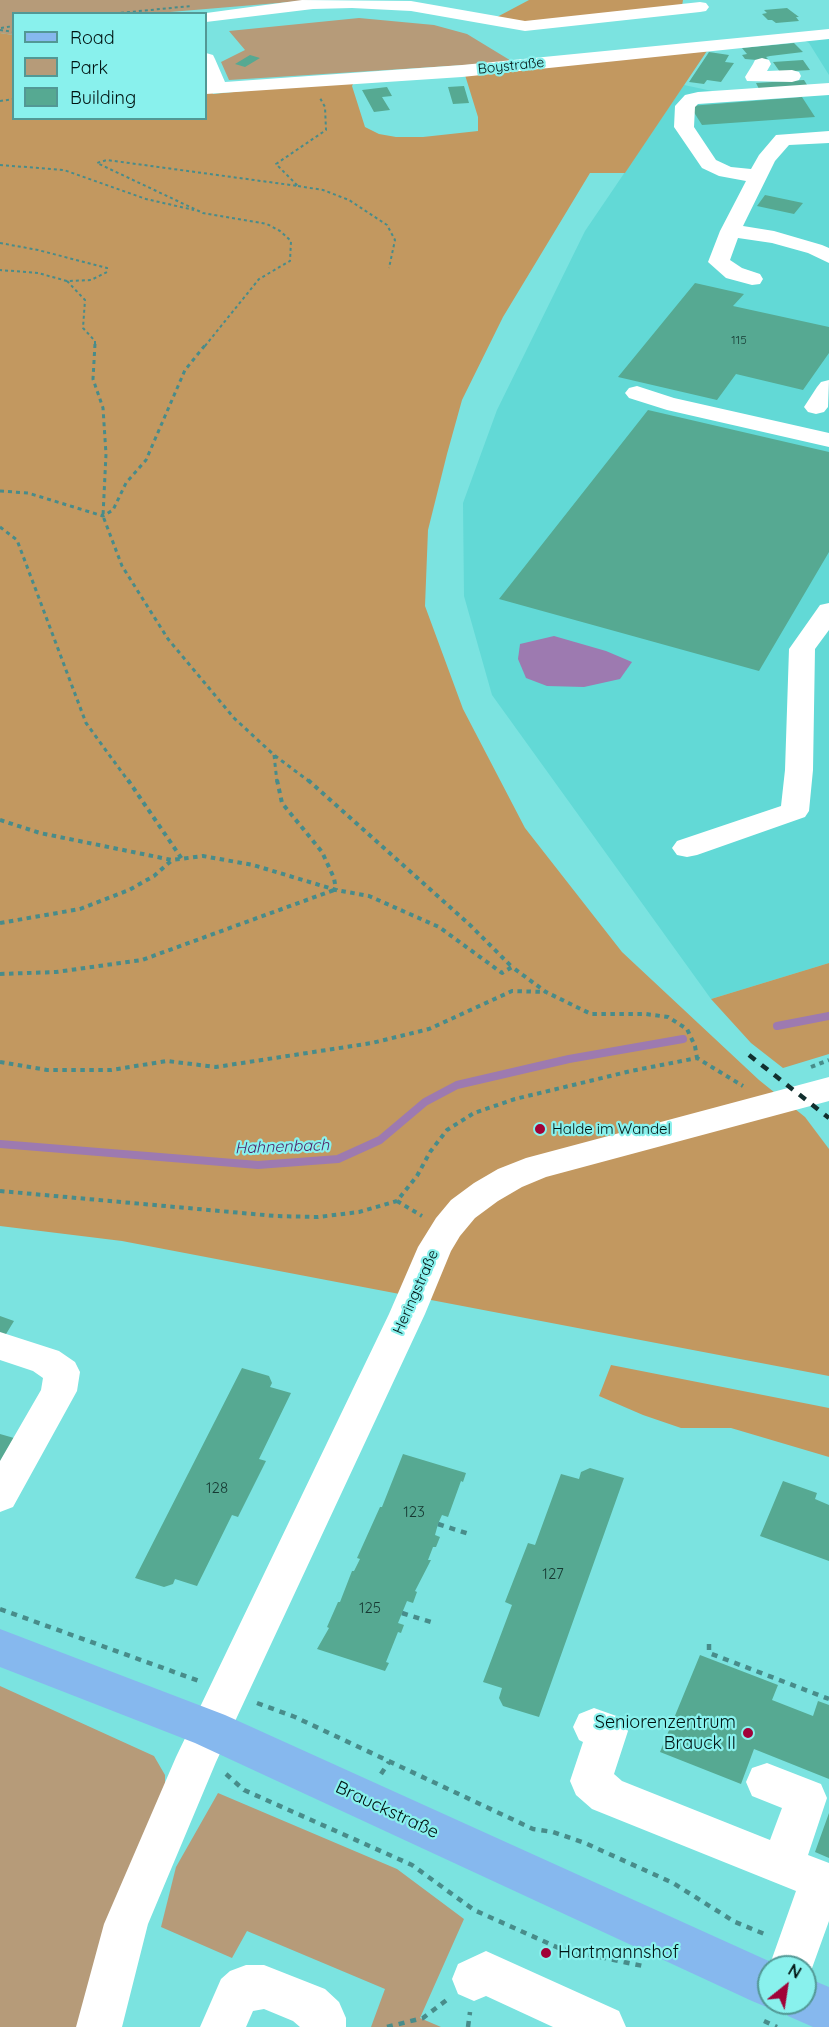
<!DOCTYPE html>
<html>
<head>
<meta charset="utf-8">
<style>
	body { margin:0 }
	#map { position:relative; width:829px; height:2027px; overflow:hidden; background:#7be3e0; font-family:Quicksand,sans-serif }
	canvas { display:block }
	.legend { position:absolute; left:12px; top:12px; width:195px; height:108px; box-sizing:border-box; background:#89f1ed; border:2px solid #529895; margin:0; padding:8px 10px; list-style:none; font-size:18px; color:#001312 }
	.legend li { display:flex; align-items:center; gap:12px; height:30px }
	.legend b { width:30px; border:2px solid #529895 }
	.north { position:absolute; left:757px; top:1955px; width:60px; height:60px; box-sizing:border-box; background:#89f1ed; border:2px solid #529895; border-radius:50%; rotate:30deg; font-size:16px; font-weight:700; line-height:24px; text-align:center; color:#001312 }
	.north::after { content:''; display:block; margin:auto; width:21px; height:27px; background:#a10238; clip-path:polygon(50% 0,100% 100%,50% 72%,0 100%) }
</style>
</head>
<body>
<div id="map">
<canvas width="829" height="2027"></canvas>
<ul class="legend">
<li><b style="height:8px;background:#86b8ee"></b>Road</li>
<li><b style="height:16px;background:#b69b79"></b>Park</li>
<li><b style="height:16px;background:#56a992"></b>Building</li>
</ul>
<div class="north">N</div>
</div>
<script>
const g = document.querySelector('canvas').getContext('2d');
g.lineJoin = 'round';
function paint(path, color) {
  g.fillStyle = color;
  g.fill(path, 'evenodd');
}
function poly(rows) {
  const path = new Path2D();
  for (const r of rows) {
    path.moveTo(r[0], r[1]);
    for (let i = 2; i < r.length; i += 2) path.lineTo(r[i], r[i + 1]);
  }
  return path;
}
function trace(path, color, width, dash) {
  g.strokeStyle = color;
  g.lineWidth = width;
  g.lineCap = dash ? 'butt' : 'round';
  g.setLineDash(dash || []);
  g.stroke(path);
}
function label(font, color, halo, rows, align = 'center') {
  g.font = font + ' Quicksand,sans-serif';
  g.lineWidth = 4.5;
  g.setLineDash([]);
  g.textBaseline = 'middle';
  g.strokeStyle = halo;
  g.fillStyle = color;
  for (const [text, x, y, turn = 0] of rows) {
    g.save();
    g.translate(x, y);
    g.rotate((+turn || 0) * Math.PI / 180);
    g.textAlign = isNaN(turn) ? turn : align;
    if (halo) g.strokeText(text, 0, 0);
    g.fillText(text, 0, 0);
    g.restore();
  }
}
paint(poly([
	[829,38,829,75,809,43,805,41],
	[684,85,731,95,829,88,829,963,711,999,492,695,464,596,463,503,497,410,585,231]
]), '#62d9d6');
paint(poly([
	[0,0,314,0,158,13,14,14,13,35,0,33],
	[359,18,434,25,467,34,513,62,229,80,221,62,245,50,229,31],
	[0,1686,154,1756,165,1775,165,1790,80,2027,0,2027],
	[218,1793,397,1869,464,1919,420,2018,441,2027,371,2027,385,1989,247,1931,232,1958,161,1927,176,1867]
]), '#b69b79');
paint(poly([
	[529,0,683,0,682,6,521,22,497,17],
	[0,33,13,35,14,118,206,118,206,78,213,94,355,80,352,86,365,127,379,134,396,137,423,137,478,131,478,117,465,75,707,51,625,173,590,173,503,317,462,400,447,454,428,530,425,606,463,709,525,828,622,952,759,1080,805,1117,829,1149,829,1376,122,1241,0,1226],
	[829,963,829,1054,783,1068,751,1043,711,999],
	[611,1365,829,1408,829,1457,731,1428,681,1428,643,1415,599,1396]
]), '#c29860');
paint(poly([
	[554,636,606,651,632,662,620,679,584,687,547,686,526,678,518,659,520,644]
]), '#9d7ab0');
trace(poly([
	[777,1026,829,1016],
	[0,1144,258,1165,338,1159,380,1140,425,1102,457,1085,569,1059,683,1039]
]), '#9d7ab0', 8);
paint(poly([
	[787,8,799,17,796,17,799,21,776,23,772,20,768,20,762,14,767,13,764,10],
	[794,43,803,52,770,56,766,57,768,59,757,60,745,59,742,55,747,54,742,48],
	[709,52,729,55,725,62,734,63,721,82,707,80,704,84,689,82],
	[250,55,260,58,245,67,235,64],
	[803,60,810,70,780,72,773,62],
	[804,80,809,88,760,91,756,83],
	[464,86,469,103,453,104,448,87],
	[387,87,392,96,382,97,390,110,374,112,362,90],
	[802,97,815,117,702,125,690,106],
	[765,195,803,203,794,214,757,206],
	[695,283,744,294,733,306,829,327,829,353,803,390,736,374,717,400,618,377],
	[648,410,829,452,829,552,759,671,499,599],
	[0,1316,14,1321,3,1339,0,1338],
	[242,1368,269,1376,272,1383,270,1387,291,1393,259,1459,266,1461,238,1517,232,1515,197,1586,175,1579,173,1584,164,1587,135,1578],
	[0,1434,14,1438,0,1462],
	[403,1454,466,1473,463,1482,461,1481,448,1517,442,1515,438,1524,435,1535,440,1537,436,1547,433,1547,428,1560,431,1560,415,1591,417,1592,413,1603,407,1601,398,1623,404,1625,401,1633,398,1632,386,1662,389,1663,385,1671,317,1649,329,1628,327,1627,338,1602,340,1602,352,1571,354,1571,360,1559,357,1558,380,1507,382,1507],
	[590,1468,624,1478,539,1717,503,1706,499,1698,502,1688,483,1682,512,1605,505,1602,528,1543,535,1545,561,1474,579,1479,581,1472],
	[783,1481,817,1493,815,1499,829,1505,829,1561,760,1536],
	[700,1655,778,1685,772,1700,813,1716,818,1701,829,1705,829,1779,754,1749,741,1784,660,1752],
	[829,1813,829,1858,815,1852]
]), '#56a992');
trace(poly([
	[109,14,191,6],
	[1,28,14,26],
	[0,30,14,32],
	[0,101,14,99],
	[0,165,64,170,146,199,194,210],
	[298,186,323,190,349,200,387,225,395,240,389,268],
	[0,243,38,250,107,268,107,272,91,280,67,281,38,273,0,270],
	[67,281,85,300,83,328,95,341,95,346],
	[205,346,259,279,290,261,291,241,280,231,267,224,203,213,97,163,107,160,298,186,276,164,326,130,325,107,320,98]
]), '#488c8a', 2, [3, 3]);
trace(poly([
	[95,344,93,379,103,408,106,454,103,516,122,566,168,639,234,718,274,755,310,782],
	[0,491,28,493,103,516,113,510,126,483,146,460,185,370,206,344],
	[0,527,17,540,86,723,129,782],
	[274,755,277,782]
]), '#488c8a', 3, [4, 4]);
trace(poly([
	[128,780,182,859],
	[277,780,282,803,322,852,334,878,336,890],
	[308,780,471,926,512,967],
	[0,820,40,833,172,860,203,856,253,865,336,890,369,896,439,927,502,973,512,967,546,992,591,1014,646,1014,668,1017,687,1029,695,1046,697,1058],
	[0,923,80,909,129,890,154,876,171,861],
	[0,974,56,972,142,960,334,890],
	[0,1062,47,1070,111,1070,167,1061,216,1067,372,1043,429,1029,512,991,545,992],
	[811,1067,829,1060],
	[0,1191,275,1216,318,1217,359,1212,397,1201,417,1176,430,1152,447,1130,474,1113,515,1099,631,1071,697,1058,743,1086],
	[397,1201,422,1216]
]), '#488c8a', 4, [4.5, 4.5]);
trace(poly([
	[438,1524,469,1534],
	[0,1609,199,1681],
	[402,1613,434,1623],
	[709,1644,709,1653,829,1699],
	[257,1703,295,1717,533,1829,553,1832,585,1843,673,1883,735,1922,767,1935],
	[226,1774,244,1790,412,1865,474,1910,561,1949,643,1966],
	[381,1774,389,1762],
	[764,2021,777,2027],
	[387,2027,423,2018,448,1999],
	[468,2027,470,2012]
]), '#488c8a', 4.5, [6, 6]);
paint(poly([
	[302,0,411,1,525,21,700,2,706,3,709,7,706,11,700,12,525,31,411,11,352,8,313,9,206,22,206,14,199,14,302,0],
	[829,29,829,39,462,77,206,94,206,53,213,55,215,59,225,82,462,65,829,29],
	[762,58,769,60,771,64,767,71,792,70,799,72,801,76,799,80,792,82,747,81,745,77,753,64,755,60,762,58],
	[829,83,829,95,698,104,695,107,694,127,716,160,731,167,751,169,759,155,776,135,829,131,829,143,789,145,775,161,743,226,774,231,822,245,829,248,829,263,808,253,772,243,738,238,730,260,742,268,760,274,763,279,760,284,752,285,726,278,708,262,720,231,746,181,719,176,702,168,674,127,675,106,685,95,698,92,829,83],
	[829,380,828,407,824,412,816,414,808,412,804,407,817,387,821,382,829,380],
	[637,386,674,398,829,433,829,447,667,410,629,398,625,393,629,388,637,386],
	[829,603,829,630,815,649,813,770,809,811,805,817,697,855,687,857,677,855,672,848,677,841,781,806,785,770,789,649,820,605,829,603],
	[829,1077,829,1101,546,1177,522,1187,498,1201,475,1218,460,1236,451,1251,425,1314,216,1762,148,1924,122,2027,76,2027,104,1924,176,1757,389,1314,418,1247,436,1218,451,1200,474,1183,498,1169,526,1158,829,1077],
	[0,1332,59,1351,75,1362,80,1372,77,1391,13,1507,0,1512,0,1461,41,1390,43,1378,33,1371,0,1360,0,1332],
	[594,1708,622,1718,628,1731,614,1774,622,1781,770,1840,782,1808,752,1796,746,1782,752,1768,767,1763,821,1784,827,1798,808,1855,829,1863,829,1921,807,1982,805,1983,805,1967,769,1967,796,1891,592,1809,576,1795,570,1781,583,1742,579,1740,573,1727,579,1714,594,1708],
	[486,1951,619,2011,626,2027,553,2027,486,1996,474,2001,458,1994,452,1979,458,1964,486,1951],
	[246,1965,264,1965,325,1989,339,2002,346,2018,346,2027,300,2027,293,2021,264,2009,253,2011,246,2027,200,2027,221,1979,230,1971,246,1965]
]), '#fff');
paint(poly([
	[0,1629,225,1715,782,1967,769,1967,769,2003,781,2003,769,2008,752,2001,195,1743,0,1667,0,1629],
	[805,1977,829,1987,829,2027,813,2027,788,2016,783,2003,805,2003,805,1977]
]), '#86b8ee');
trace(poly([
	[749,1055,829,1118]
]), '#112f2e', 4.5, [8, 8]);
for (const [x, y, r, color] of [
	[540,1129,6,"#a10238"],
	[748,1733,6,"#a10238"],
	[546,1953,6,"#a10238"]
]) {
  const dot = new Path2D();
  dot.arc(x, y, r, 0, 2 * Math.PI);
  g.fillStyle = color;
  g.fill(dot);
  trace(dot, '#89f1ed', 2);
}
label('12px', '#163832', null, [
	["115",739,340]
]);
label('14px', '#001312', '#89f1ed', [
	["Boystraße",511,66,-6]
]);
label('15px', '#001312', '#89f1ed', [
	["Halde im Wandel",552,1129]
], 'left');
label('15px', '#001312', '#89f1ed', [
	["Heringstraße",416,1292,-66]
]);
label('15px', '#163832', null, [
	["128",217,1488],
	["123",414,1512],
	["127",553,1574],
	["125",370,1608]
]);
label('italic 16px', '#522569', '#89f1ed', [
	["Hahnenbach",282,1147,-2]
]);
label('18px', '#001312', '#89f1ed', [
	["Seniorenzentrum",736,1723],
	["Brauck II",736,1744],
	["Hartmannshof",558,1953,"left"]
], 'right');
label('18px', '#001312', '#89f1ed', [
	["Brauckstraße",387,1810,25]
]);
</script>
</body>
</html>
